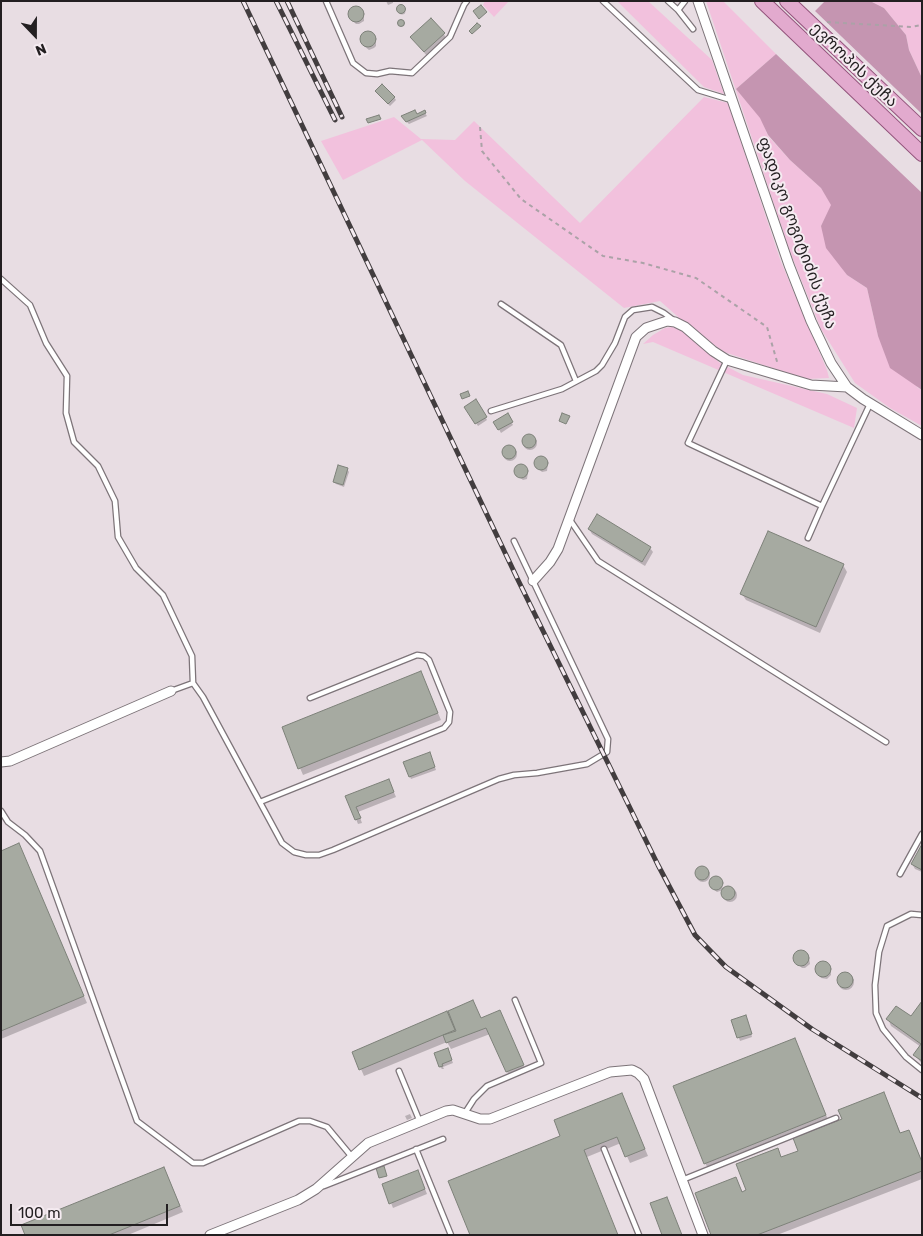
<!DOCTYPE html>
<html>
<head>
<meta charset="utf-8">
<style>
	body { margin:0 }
	#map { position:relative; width:923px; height:1236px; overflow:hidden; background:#e8dde3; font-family:Rubik,sans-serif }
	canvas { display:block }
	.frame { position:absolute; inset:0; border:2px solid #231f21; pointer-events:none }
	.north { position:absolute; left:10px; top:10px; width:50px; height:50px; -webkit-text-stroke:4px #f5ebf1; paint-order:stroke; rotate:158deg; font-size:14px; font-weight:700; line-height:20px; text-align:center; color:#231f21 }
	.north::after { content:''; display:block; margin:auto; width:18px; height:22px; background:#231f21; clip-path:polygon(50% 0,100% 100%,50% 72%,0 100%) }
	.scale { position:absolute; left:10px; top:1204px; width:158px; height:22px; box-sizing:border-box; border:2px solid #231f21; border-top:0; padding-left:6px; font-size:15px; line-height:18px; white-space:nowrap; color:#231f21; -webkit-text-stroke:4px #f5ebf1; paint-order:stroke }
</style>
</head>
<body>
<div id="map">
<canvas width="923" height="1236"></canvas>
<div class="frame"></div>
<div class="north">N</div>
<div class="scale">100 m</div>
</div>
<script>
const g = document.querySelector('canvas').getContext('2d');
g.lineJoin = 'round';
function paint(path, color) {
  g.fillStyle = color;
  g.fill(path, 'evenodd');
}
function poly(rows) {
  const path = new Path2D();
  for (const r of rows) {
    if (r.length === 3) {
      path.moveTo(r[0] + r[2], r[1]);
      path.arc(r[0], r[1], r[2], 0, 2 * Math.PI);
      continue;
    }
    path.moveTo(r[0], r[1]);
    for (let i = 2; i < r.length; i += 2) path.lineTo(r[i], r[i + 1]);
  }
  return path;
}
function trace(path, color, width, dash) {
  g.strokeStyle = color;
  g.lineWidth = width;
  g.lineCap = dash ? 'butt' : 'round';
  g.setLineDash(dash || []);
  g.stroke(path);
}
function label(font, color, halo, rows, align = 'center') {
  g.font = font + ' Rubik,"Noto Sans Georgian",sans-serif';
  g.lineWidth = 4;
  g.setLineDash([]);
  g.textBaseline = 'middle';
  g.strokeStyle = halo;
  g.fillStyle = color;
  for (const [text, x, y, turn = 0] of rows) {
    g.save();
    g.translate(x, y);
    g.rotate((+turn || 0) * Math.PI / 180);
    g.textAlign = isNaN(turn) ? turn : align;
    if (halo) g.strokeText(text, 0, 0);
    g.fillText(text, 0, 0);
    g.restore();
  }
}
paint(poly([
	[485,1,509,1,494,17,483,5],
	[617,1,648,1,712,60,724,94,704,87],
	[706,1,723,1,776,54,736,89,761,118,768,136,790,160,821,188,832,205,821,226,847,275,867,288,878,336,918,388,922,390,922,426,890,408,855,383,821,329,790,252],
	[870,1,922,1,922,78,909,50,906,35,884,8],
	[704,97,728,103,781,262,827,370,829,378,806,379,724,352,685,323,660,301,624,308,465,181,422,140,343,180,321,141,394,117,421,139,455,140,474,121,580,223],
	[672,327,683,330,720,363,743,375,827,394,857,408,854,428,653,342,643,344,653,335,665,328]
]), '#f2c1dd');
paint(poly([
	[825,1,870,1,884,8,906,35,909,50,922,78,922,114,815,11],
	[776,54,922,193,922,390,890,368,878,336,867,288,847,275,826,248,821,226,831,205,821,188,790,160,768,135,760,118,736,89]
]), '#c595b1');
paint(poly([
	[386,1,393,1,393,3,388,5],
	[402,11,3.5],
	[357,8,364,15,364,21,359,24,356,24,349,17,351,9],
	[402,24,2.5],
	[369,32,376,40,376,46,374,48,369,50,364,46,361,40,363,34],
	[444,34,446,39,427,56,412,38],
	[378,94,394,97,396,100,390,106],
	[424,112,427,116,409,124,404,119],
	[476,401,487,420,478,426,466,407],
	[507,415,513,425,501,433,495,422],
	[530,443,7],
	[510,454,7],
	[542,457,548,463,547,471,542,472,536,466,538,459],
	[522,466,528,472,527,479,523,480,516,474,516,469],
	[347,469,349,472,344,487,336,484,334,482],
	[589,529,650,548,653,552,645,566,592,534],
	[843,565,847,572,820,633,746,600,742,594],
	[421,673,441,720,303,775,283,728],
	[431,756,436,770,411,779,410,777],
	[391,785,396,797,358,812,362,823,358,824,347,797],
	[19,845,87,1003,1,1039,1,852],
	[922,846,922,872,915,869,912,864],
	[703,875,7],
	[714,878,721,880,723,890,717,892,713,889,711,881],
	[730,895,7],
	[802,951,809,958,810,964,805,968,802,968,795,961,795,955],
	[824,962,831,969,831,975,827,979,821,978,816,969,818,964],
	[846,982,8],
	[472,1001,481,1019,503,1018,526,1072,510,1078,490,1034,451,1049,447,1042,364,1076,354,1053],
	[922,1003,922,1064,915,1055,921,1047,891,1026,888,1019,911,1018],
	[747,1020,752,1037,740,1041,733,1021],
	[795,1039,829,1122,709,1170,705,1163],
	[449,1053,453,1063,443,1067,444,1069,442,1069,440,1067],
	[884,1093,901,1134,908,1131,912,1138,922,1162,922,1179,777,1235,712,1235,736,1178,743,1193,748,1191,777,1150,782,1159,800,1152],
	[622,1094,648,1156,630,1163,621,1143,587,1157,562,1136],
	[410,1114,412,1118,407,1120,405,1116],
	[164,1168,183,1212,128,1235,26,1235],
	[420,1176,427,1194,393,1208,391,1203]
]), '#0003');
const building = poly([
	[401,9,4.5],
	[481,5,487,12,479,19,473,11,481,5],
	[356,14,8],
	[431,18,445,33,424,52,410,37,431,18],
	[401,23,3.5],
	[477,23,481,26,472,34,469,31,477,23],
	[368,39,8],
	[382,84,395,97,388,104,375,91,382,84],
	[415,110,417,114,425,110,426,113,406,122,401,116,415,110],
	[379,115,381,119,368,123,366,119,379,115],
	[468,391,470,396,462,399,460,394,468,391],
	[476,399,487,417,475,424,464,407,476,399],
	[508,413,513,422,498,430,493,422,508,413],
	[562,413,570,416,566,424,559,421,562,413],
	[529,441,7],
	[509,452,7],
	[541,463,7],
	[521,471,7],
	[338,465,348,468,343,485,333,482,338,465],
	[597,514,651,547,642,562,588,529,597,514],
	[768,531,844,564,816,627,740,594,768,531],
	[421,671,438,713,298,769,282,727,421,671],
	[430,752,435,767,409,777,403,762,430,752],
	[389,779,394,792,356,807,361,818,355,820,345,796,389,779],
	[19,843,84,996,1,1031,1,851,19,843],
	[922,844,922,870,911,864,922,844],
	[702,873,7],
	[716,883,7],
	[728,893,7],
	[801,958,8],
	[823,969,8],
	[845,980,8],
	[473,1000,481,1018,500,1010,524,1065,506,1072,486,1028,446,1043,443,1035,456,1031,448,1011,473,1000],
	[922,1001,922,1061,913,1055,921,1044,886,1019,896,1006,911,1016,922,1001],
	[447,1011,455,1030,359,1070,352,1052,447,1011],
	[746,1015,752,1034,737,1038,731,1020,746,1015],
	[795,1038,826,1115,704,1164,673,1086,795,1038],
	[448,1048,452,1060,442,1064,443,1066,439,1067,434,1053,448,1048],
	[884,1092,900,1133,909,1130,922,1162,922,1171,757,1235,711,1235,695,1193,736,1177,742,1192,746,1190,736,1164,778,1148,781,1157,798,1151,793,1138,842,1119,838,1110,884,1092],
	[622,1093,645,1149,625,1157,617,1137,584,1150,618,1235,470,1235,448,1181,560,1136,554,1120,622,1093],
	[384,1166,387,1176,379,1178,376,1168,384,1166],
	[164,1167,180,1206,109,1235,25,1235,21,1225,164,1167],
	[418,1170,425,1189,389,1204,382,1184,418,1170],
	[667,1197,682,1235,662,1235,650,1203,667,1197]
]);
paint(building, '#a6aaa1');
trace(building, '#7d8179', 1);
const lane = poly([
	[326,1,353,63,366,73,377,74,390,71,412,73,450,37,464,5,467,1],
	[603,1,698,90,731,100],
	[668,1,678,10,685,1],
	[678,10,693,29],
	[1,279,30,305,46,343,67,376,66,413,74,442,98,466,115,501,118,537,136,568,163,595,192,656,193,683],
	[501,304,561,345,576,381],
	[727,360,688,443,822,506,870,404],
	[491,411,562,389,596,371,602,365,615,343,625,317,633,310,652,307,664,313,672,319],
	[570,520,598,561,886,742],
	[808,538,822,506],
	[171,691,193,683,203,697,282,843,294,852,306,855,319,855,333,850,499,779,514,775,537,773,587,764,607,752,608,739,514,541],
	[260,802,444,728,449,722,450,712,429,660,424,656,417,655,310,698],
	[1,811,8,822,25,835,40,851,137,1121,193,1163,203,1163,299,1121,310,1121,327,1127,352,1157],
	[900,874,922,834],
	[922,915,911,914,887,926,879,952,875,985,876,1013,883,1029,906,1057,922,1070],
	[399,1071,420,1122],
	[465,1113,474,1099,487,1086,541,1063,515,1000],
	[416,1149,451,1235],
	[604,1149,639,1235],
	[682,1180,836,1118],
	[324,1186,443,1139]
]);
const street = poly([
	[698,1,789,265,811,321,831,363,847,387,863,399,922,435],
	[533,581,550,562,558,549,636,337,646,328,667,321,675,322,685,327,713,351,727,360,811,385,847,387],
	[1,762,10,761,171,691],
	[210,1235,298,1200,316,1189,368,1143,446,1111,453,1110,480,1119,490,1119,610,1072,632,1070,638,1073,644,1079,703,1235]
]);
const primary = poly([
	[762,1,922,154],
	[787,1,922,129]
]);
trace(lane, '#7d7479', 7);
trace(street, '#7d7479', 11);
trace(primary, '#93547c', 16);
trace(poly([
	[827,22,911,27,922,25],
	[480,127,482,151,521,199,603,256,643,263,696,278,767,327,778,365]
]), '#aba2a7', 2, [4, 4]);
trace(lane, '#fff', 4.5);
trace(street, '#fff', 9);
trace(primary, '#e2aace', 14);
const rail = poly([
	[243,1,518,580,658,865,695,935,726,967,812,1029,922,1098],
	[276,1,335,120],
	[287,1,342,117]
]);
trace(rail, '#423d3f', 5);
trace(rail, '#f5ebf1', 3, [9]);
label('16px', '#231f21', '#f5ebf1', [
	["ევროპის ქუჩა",854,65,44],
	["ფადიკო გოგიტიძის ქუჩა",797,233,70]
]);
</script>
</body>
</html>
